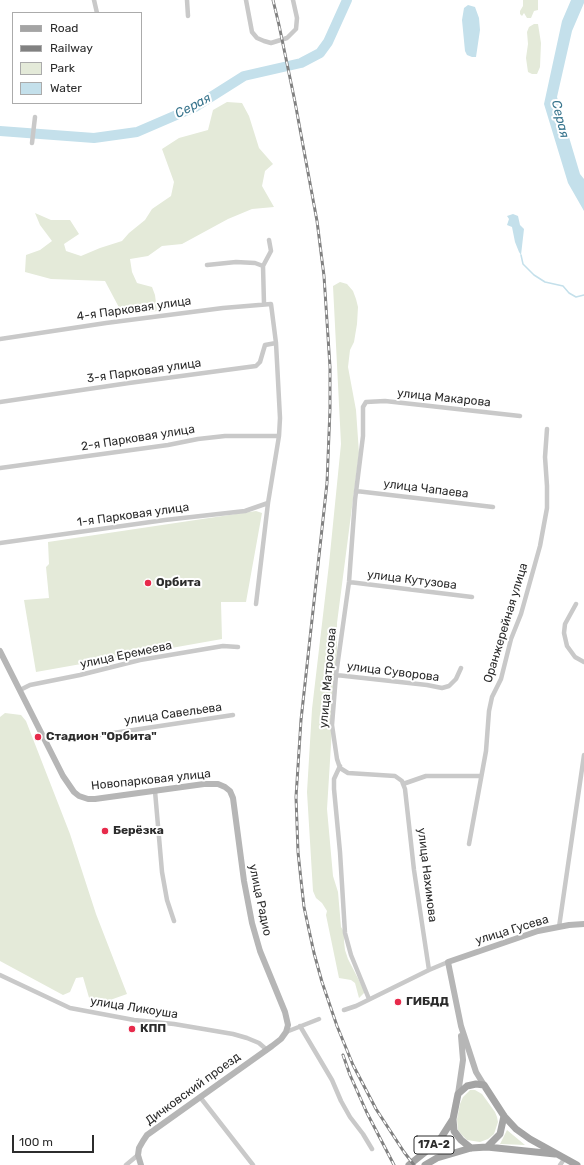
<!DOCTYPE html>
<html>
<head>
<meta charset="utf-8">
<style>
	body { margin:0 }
	#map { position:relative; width:584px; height:1165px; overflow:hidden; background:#fff; font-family:Rubik,sans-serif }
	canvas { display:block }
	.legend { position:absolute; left:12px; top:12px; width:130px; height:92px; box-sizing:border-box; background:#fff; border:1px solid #ababab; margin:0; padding:5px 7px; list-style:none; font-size:12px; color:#2c2c2c }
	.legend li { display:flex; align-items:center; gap:8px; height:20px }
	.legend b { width:20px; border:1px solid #ababab }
	.scale { position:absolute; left:12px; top:1135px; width:82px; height:18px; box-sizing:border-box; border:2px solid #2c2c2c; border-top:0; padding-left:5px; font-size:12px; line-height:14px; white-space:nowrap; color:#2c2c2c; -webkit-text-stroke:3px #fff; paint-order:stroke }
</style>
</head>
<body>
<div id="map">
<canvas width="584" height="1165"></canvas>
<ul class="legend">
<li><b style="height:5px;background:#a4a4a4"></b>Road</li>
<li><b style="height:5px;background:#818181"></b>Railway</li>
<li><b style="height:11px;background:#e4ead9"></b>Park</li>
<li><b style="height:11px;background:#c4e0eb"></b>Water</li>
</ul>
<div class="scale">100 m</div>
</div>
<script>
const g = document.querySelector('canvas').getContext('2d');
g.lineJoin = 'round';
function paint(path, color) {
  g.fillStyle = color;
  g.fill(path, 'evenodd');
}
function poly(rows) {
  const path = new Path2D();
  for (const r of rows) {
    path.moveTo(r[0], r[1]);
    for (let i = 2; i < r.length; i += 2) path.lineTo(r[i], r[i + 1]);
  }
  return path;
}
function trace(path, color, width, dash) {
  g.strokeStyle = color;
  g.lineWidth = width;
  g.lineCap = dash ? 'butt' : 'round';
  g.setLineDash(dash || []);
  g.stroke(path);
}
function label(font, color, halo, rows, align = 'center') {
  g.font = font + ' Rubik,sans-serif';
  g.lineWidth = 4;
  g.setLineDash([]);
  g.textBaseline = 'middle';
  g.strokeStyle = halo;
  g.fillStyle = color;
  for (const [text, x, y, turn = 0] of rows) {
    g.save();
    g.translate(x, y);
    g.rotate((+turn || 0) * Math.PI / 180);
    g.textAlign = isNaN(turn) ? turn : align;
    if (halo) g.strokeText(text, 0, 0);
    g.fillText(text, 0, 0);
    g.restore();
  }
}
paint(poly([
	[523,0,538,0,538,10,534,11,531,18,527,18,524,13,522,16,520,14,520,11,523,6],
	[534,24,538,24,541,43,540,67,537,74,532,74,528,72,526,58,528,44,527,32,529,27],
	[227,102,242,103,249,116,259,148,273,164,265,171,262,186,274,207,252,209,228,219,182,244,162,246,148,256,130,259,132,272,137,283,152,287,155,295,157,311,123,315,105,281,51,279,25,272,26,255,40,250,52,241,40,225,35,213,51,220,70,220,79,234,64,244,66,251,81,256,100,248,122,241,129,233,145,220,152,209,171,196,174,182,162,149,179,138,208,130,213,110],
	[340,282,347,284,353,291,356,299,358,307,357,324,354,342,350,350,348,367,356,410,359,453,337,623,337,648,327,809,333,876,338,892,341,927,345,933,344,941,345,950,348,959,365,992,359,998,355,983,351,980,339,978,326,915,327,911,322,903,316,898,313,891,307,792,312,709,329,564,341,444,333,286],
	[256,511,262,513,246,602,221,602,222,639,36,672,24,600,49,598,46,567,49,564,48,542],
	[5,713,21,715,26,721,70,834,96,914,127,994,96,1005,90,1001,83,977,76,978,70,992,63,995,0,961,0,717],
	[470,1090,475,1090,482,1094,495,1112,497,1117,498,1122,494,1134,488,1139,480,1142,467,1140,462,1135,458,1130,457,1119,460,1104,463,1097],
	[507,1130,525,1145,500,1144]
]), '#e4ead9');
paint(poly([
	[571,0,584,0,584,3,572,31,557,97,580,174,584,179,584,211,568,183,544,104,562,21],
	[468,5,475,7,479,18,480,30,476,57,472,57,467,55,465,51,462,20,464,8],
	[513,214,518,216,520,225,524,229,521,255,519,252,515,242,512,227,507,225,509,219,507,216]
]), '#c4e0eb');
trace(poly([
	[521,255,523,264,534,275,545,282,563,286,569,293,576,297,584,295]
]), '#c4e0eb', 1.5);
trace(poly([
	[0,131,94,138,137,132,195,107,244,76,301,63,320,53,328,42,347,0]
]), '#c4e0eb', 10);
trace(poly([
	[94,0,97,13],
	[187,0,188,16],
	[246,0,252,32,257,38,264,41,271,43,287,38,296,29,297,18,293,0],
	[32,143,35,117],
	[207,265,236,262,255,263,263,266],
	[264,304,263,266,271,251,269,240],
	[0,339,106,323,223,308,271,304,276,343,280,418,279,436,268,503,256,604],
	[0,402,129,383,256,366,260,362,265,345,276,343],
	[0,468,168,445,198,439,225,436,279,436],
	[356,491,493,507],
	[0,543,165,520,245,511,268,503],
	[349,582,472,597],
	[576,604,565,624,564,633,567,646,575,657,584,662],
	[336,675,427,685,442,688,449,686,456,679,461,668],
	[20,690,30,685,80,675,140,660,223,646,238,647],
	[44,739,100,735,233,715],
	[340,766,334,779,334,789,340,852,345,933,351,955,369,999],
	[481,776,426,776,403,784,402,781,395,776,348,773,340,768,337,759,332,725,336,675,349,582,355,500,363,436,363,407,366,402,385,401,520,416],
	[403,784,405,789,414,870,429,970],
	[155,791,162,872,167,900,174,921],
	[469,844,486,751,489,711,492,697,501,679,511,639,521,614,540,546,547,508,547,486,545,457,547,429],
	[559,927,584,755],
	[0,975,70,1008,134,1020,174,1024,233,1034,247,1038,259,1043,267,1050],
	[344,1010,356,1006,429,970,448,962],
	[300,1026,332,1080,341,1101,350,1117,363,1134,372,1149],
	[286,1032,319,1019],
	[200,1097,253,1165],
	[126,1165,138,1155],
	[560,1165,565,1158]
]), '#c9c9c9', 4.5);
trace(poly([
	[0,651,63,776,74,792,79,796,88,799,95,799,204,784,218,784,225,787,230,791,233,798,244,881,252,923,260,951,285,1012,288,1025,286,1032,281,1039,272,1046,147,1135,143,1141,139,1148,138,1155,141,1165],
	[484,1085,476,1072,461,1026,448,962,538,931,569,925,584,924],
	[458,1094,463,1060,461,1036]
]), '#b6b6b6', 6);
trace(poly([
	[487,1147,500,1134,504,1116],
	[471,1148,461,1140,454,1131,453,1119,458,1094,467,1086,476,1084,484,1085,504,1116,516,1129,530,1139,577,1165],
	[409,1165,439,1141,453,1119],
	[425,1165,437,1158,471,1148,487,1147,555,1154]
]), '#a4a4a4', 7);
const rail = poly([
	[273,0,279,25,295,102,317,221,324,276,330,367,330,409,327,483,301,720,296,797,298,852,301,880,304,907,314,953,322,982,337,1026,353,1065,376,1109,404,1152,414,1165],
	[343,1055,350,1075,367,1113,394,1165]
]);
trace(rail, '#818181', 3);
trace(rail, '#fff', 1.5, [4.5]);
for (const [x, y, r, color] of [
	[148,583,4,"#e72a4b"],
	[38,737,4,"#e72a4b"],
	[105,831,4,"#e72a4b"],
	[398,1002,4,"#e72a4b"],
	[132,1029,4,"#e72a4b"]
]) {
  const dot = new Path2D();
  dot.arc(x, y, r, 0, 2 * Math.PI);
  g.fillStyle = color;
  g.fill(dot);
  trace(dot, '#fff', 1.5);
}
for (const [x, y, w] of [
	[434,1145,40]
]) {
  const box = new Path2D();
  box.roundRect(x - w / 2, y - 9, w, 18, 3);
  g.fillStyle = '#fff';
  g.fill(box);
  trace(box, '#2c2c2c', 1);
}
label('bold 11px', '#2c2c2c', null, [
	["17А-2",434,1145]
]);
label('12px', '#2c2c2c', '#fff', [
	["4-я Парковая улица",134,309,-8],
	["3-я Парковая улица",144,371,-8],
	["улица Макарова",444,398,6],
	["2-я Парковая улица",138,438,-9],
	["улица Чапаева",426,489,7],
	["1-я Парковая улица",133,515,-8],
	["улица Кутузова",412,580,7],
	["Оранжерейная улица",506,623,-73],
	["улица Еремеева",126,655,-12],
	["улица Суворова",393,672,7],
	["улица Матросова",328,678,-85],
	["улица Савельева",173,714,-8],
	["Новопарковая улица",151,780,-6],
	["улица Нахимова",427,875,83],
	["улица Радио",260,900,78],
	["улица Гусева",512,930,-17],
	["улица Ликоуша",134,1008,9],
	["Дичковский проезд",193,1089,-36]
]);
label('bold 12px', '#2c2c2c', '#fff', [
	["Орбита",156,583],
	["Стадион \"Орбита\"",46,737],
	["Берёзка",113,831],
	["ГИБДД",406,1002],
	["КПП",140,1029]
], 'left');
label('italic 13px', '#3a768e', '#fff', [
	["Серая",193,106,-28],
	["Серая",560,119,76]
]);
</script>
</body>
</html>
